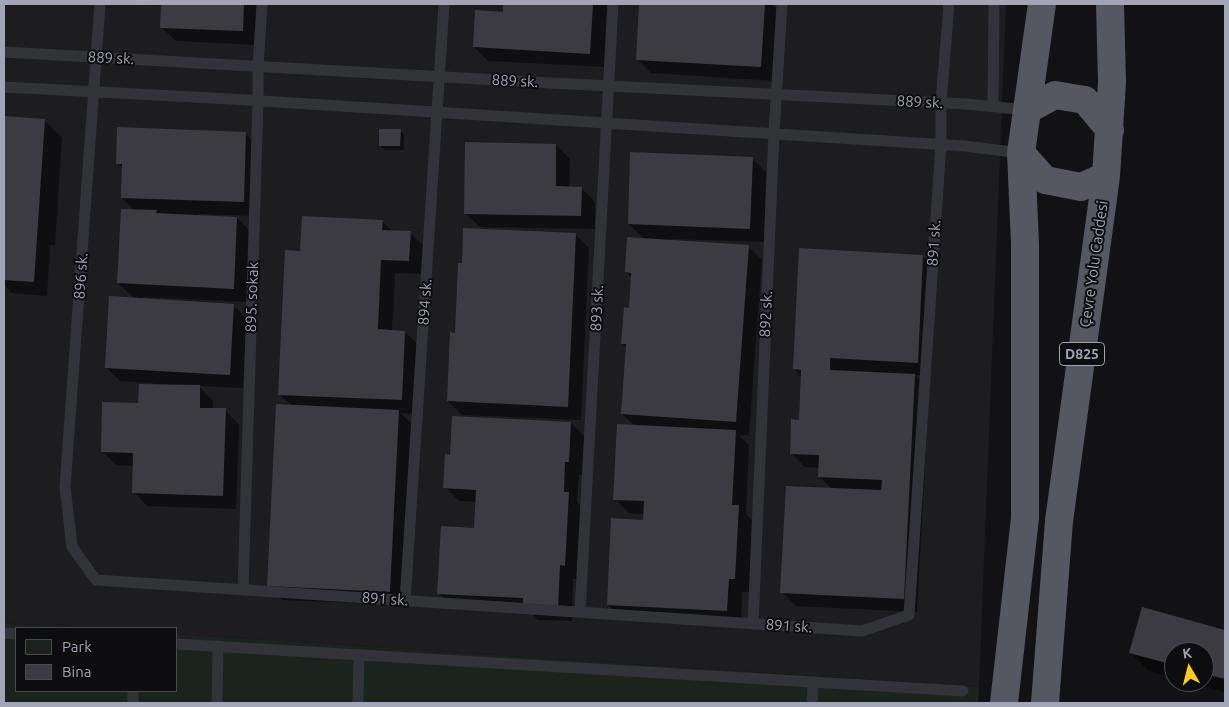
<!DOCTYPE html>
<html>
<head>
<meta charset="utf-8">
<style>
	body { margin:0 }
	#map { position:relative; width:1229px; height:707px; overflow:hidden; background:#121113; font-family:Ubuntu,sans-serif }
	canvas { display:block }
	.frame { position:absolute; inset:0; border:5px solid #a1a5b5; pointer-events:none }
	.legend { position:absolute; left:15px; top:627px; width:162px; height:65px; box-sizing:border-box; background:#0d0c0e; border:1px solid #484951; margin:0; padding:6px 9px; list-style:none; font-size:15px; color:#a1a5b5 }
	.legend li { display:flex; align-items:center; gap:10px; height:25px }
	.legend b { width:25px; border:1px solid #484951 }
	.north { position:absolute; left:1164px; top:642px; width:50px; height:50px; box-sizing:border-box; background:#0d0c0e; border:1px solid #484951; border-radius:50%; rotate:352deg; font-size:14px; font-weight:700; line-height:20px; text-align:center; color:#a1a5b5 }
	.north::after { content:''; display:block; margin:auto; width:18px; height:22px; background:#ffca1e; clip-path:polygon(50% 0,100% 100%,50% 72%,0 100%) }
</style>
</head>
<body>
<div id="map">
<canvas width="1229" height="707"></canvas>
<div class="frame"></div>
<ul class="legend">
<li><b style="height:14px;background:#1b231d"></b>Park</li>
<li><b style="height:14px;background:#3b3b41"></b>Bina</li>
</ul>
<div class="north">K</div>
</div>
<script>
const g = document.querySelector('canvas').getContext('2d');
g.lineJoin = 'round';
function paint(path, color) {
  g.fillStyle = color;
  g.fill(path, 'evenodd');
}
function poly(rows) {
  const path = new Path2D();
  for (const r of rows) {
    path.moveTo(r[0], r[1]);
    for (let i = 2; i < r.length; i += 2) path.lineTo(r[i], r[i + 1]);
  }
  return path;
}
function trace(path, color, width, dash) {
  g.strokeStyle = color;
  g.lineWidth = width;
  g.lineCap = dash ? 'butt' : 'round';
  g.setLineDash(dash || []);
  g.stroke(path);
}
function label(font, color, halo, rows, align = 'center') {
  g.font = font + ' Ubuntu,sans-serif';
  g.lineWidth = 4;
  g.setLineDash([]);
  g.textBaseline = 'middle';
  g.strokeStyle = halo;
  g.fillStyle = color;
  for (const [text, x, y, turn = 0] of rows) {
    g.save();
    g.translate(x, y);
    g.rotate((+turn || 0) * Math.PI / 180);
    g.textAlign = isNaN(turn) ? turn : align;
    if (halo) g.strokeText(text, 0, 0);
    g.fillText(text, 0, 0);
    g.restore();
  }
}
paint(poly([
	[4,4,1006,4,979,687,176,634,176,628,85,628,4,623]
]), '#1d1d20');
paint(poly([
	[4,623,85,628,16,628,16,691,176,691,176,634,979,687,978,703,4,703]
]), '#1b231d');
paint(poly([
	[141,4,267,4,257,45,176,41,162,28,162,6,142,5],
	[505,4,607,4,604,67,488,61,474,47,504,13],
	[641,4,772,4,779,11,775,81,651,73,637,59],
	[857,4,952,4,952,5],
	[4,117,44,120,62,138,55,245,50,245,47,296,12,293,4,285],
	[400,130,404,135,404,150,385,150,380,146],
	[245,133,259,147,257,216,198,214,198,216,237,218,251,232,247,302,143,297,143,300,233,305,247,319,243,388,199,386,213,401,213,409,225,410,239,424,236,509,147,506,134,492,134,466,116,465,102,451,153,385,153,383,120,381,106,367,135,299,118,283,135,211,122,198,123,169,118,163],
	[556,145,570,159,569,188,581,188,595,202,595,229,480,227,466,214],
	[752,158,766,172,764,242,671,239,671,241,748,246,762,260,749,435,739,435,749,445,746,514,752,520,749,592,742,592,741,624,622,619,608,605,644,521,645,514,629,513,615,499,635,426,622,414,627,348,622,344,630,309,632,278,626,272,644,239,629,224],
	[382,221,393,232,410,233,424,246,423,274,395,273,392,331,405,332,419,346,415,414,400,413,413,425,404,605,282,600,268,586,292,406,279,394,301,252],
	[575,234,589,248,581,420,462,415,448,401,456,334],
	[922,256,936,270,931,376,915,375,929,389,917,612,796,606,782,592,832,489,819,476,820,468,805,467,791,453,800,421,802,377,794,369],
	[571,423,585,437,583,475,579,475,577,502,582,507,578,579,573,579,572,621,538,620,530,611,453,608,439,594,476,529,477,502,459,501,445,487,451,456],
	[1142,609,1225,631,1225,692,1189,682,1204,682,1204,652,1174,652,1174,678,1149,671,1131,653]
]), '#0007');
paint(poly([
	[161,4,244,4,243,31,160,28],
	[503,4,593,4,590,54,473,47,475,10,503,12],
	[639,4,765,4,761,67,636,60],
	[4,116,45,119,34,282,4,280],
	[117,127,246,132,244,202,121,198,122,164,116,164],
	[379,129,401,129,400,146,379,146],
	[465,142,556,144,556,186,582,187,581,216,464,214],
	[630,152,753,157,750,229,628,224],
	[121,209,157,210,156,213,237,217,234,289,117,283],
	[302,216,383,220,382,230,411,231,409,261,381,260,378,329,405,331,402,400,278,395,285,250,300,251],
	[463,228,576,233,568,407,447,401,450,332,455,333,458,263,462,263],
	[627,237,749,245,736,422,621,414,626,344,621,344,624,307,629,308,631,273,625,272],
	[799,248,923,255,918,363,830,358,830,370,915,374,904,599,780,593,786,486,881,490,882,480,818,477,819,455,790,454,791,419,799,420,801,370,793,369],
	[109,296,234,304,230,375,105,368],
	[139,384,200,385,200,408,226,408,223,496,132,493,133,453,101,452,102,402,138,403],
	[276,404,399,410,390,592,267,586],
	[452,416,571,422,569,462,565,462,564,492,569,492,565,566,560,565,558,608,523,606,523,598,437,594,441,526,474,528,476,490,443,488,445,454,450,455],
	[617,424,736,430,732,505,739,505,735,579,729,579,727,611,607,605,611,518,643,520,644,501,613,500],
	[1142,607,1225,630,1225,679,1204,674,1204,652,1174,652,1174,665,1129,653]
]), '#3b3b41');
trace(poly([
	[100,4,65,487,72,547,96,580,862,631,909,615,941,144,941,103,949,4],
	[4,52,551,83,966,104,1027,110],
	[4,87,231,99,964,146,1021,153],
	[993,106,994,4],
	[243,590,258,101,258,67,262,4],
	[405,601,444,4],
	[580,612,613,4],
	[753,624,774,133,782,4],
	[4,633,16,634],
	[176,644,963,691],
	[133,691,133,703],
	[217,703,218,646],
	[358,703,359,655],
	[812,703,813,682]
]), '#323239', 11);
trace(poly([
	[1027,110,1055,95,1085,100,1110,130],
	[1021,153,1045,180,1081,187,1106,176],
	[1004,703,1025,518,1025,244,1021,153,1042,4],
	[1045,703,1059,521,1106,176,1112,82,1110,4]
]), '#565861', 28);
for (const [x, y, w] of [
	[1082,354,45]
]) {
  const box = new Path2D();
  box.roundRect(x - w / 2, y - 11.5, w, 23, 4);
  g.fillStyle = '#0d0c0e';
  g.fill(box);
  trace(box, '#a1a5b5', 1);
}
label('bold 14px', '#a1a5b5', null, [
	["D825",1082,354]
]);
label('15px', '#a1a5b5', '#0d0c0e', [
	["889 sk.",111,58,3],
	["889 sk.",515,81,3],
	["889 sk.",920,102,3],
	["891 sk.",934,243,-86],
	["Çevre Yolu Caddesi",1094,264,-82],
	["896 sk.",81,276,-86],
	["895. sokak",252,297,-88],
	["894 sk.",425,302,-86],
	["893 sk.",597,308,-87],
	["892 sk.",766,314,-87],
	["891 sk.",385,599,4],
	["891 sk.",789,626,4]
]);
</script>
</body>
</html>
